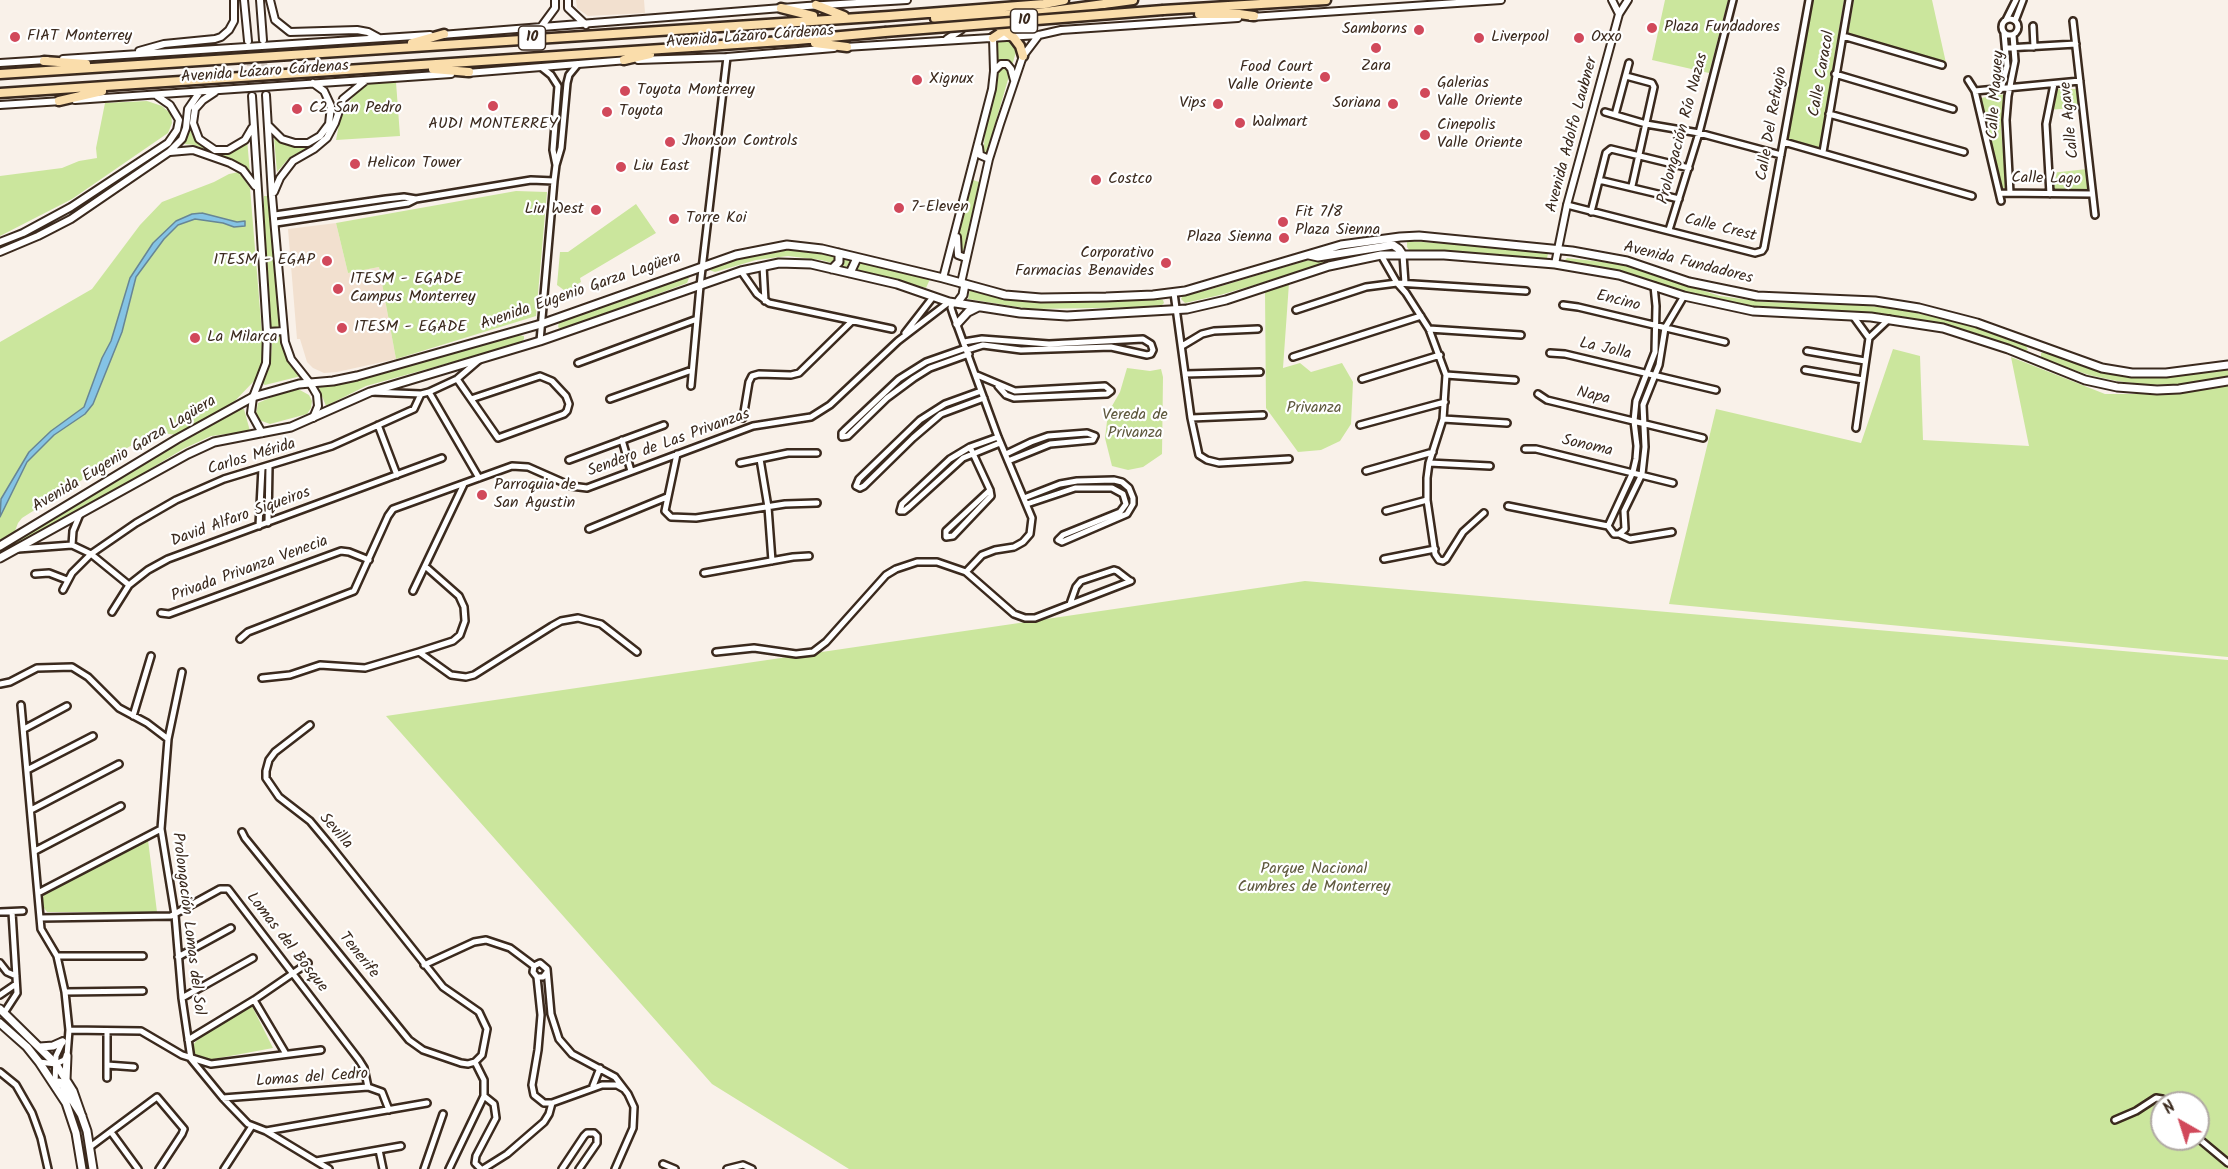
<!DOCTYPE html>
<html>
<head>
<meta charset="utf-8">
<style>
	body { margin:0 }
	#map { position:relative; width:2228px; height:1169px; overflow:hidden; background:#f9f1e9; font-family:Kalam,sans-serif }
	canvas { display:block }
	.north { position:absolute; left:2150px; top:1091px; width:60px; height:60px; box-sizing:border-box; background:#fff; border:2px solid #b1aaa5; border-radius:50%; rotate:321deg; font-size:16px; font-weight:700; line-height:24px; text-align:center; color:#3b2a1e }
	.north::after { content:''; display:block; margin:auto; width:21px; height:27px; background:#d1495b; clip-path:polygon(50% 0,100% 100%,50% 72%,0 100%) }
</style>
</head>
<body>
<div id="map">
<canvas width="2228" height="1169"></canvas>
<div class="north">N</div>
</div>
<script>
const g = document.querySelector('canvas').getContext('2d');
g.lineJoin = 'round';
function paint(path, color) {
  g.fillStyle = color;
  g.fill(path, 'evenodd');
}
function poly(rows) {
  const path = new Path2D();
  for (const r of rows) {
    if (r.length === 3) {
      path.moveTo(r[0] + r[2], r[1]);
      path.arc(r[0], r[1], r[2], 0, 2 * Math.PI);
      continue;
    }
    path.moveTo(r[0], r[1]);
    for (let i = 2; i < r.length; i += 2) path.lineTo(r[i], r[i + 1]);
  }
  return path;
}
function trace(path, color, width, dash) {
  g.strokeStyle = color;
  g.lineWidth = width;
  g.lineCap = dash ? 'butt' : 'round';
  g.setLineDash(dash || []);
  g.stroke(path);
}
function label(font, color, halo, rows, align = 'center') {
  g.font = font + ' Kalam,sans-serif';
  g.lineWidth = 4.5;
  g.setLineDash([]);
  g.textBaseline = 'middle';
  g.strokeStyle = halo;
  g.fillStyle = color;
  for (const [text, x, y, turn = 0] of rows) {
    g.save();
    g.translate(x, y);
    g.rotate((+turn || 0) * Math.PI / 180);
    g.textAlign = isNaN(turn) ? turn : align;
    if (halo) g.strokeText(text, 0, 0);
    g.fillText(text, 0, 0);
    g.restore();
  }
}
paint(poly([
	[576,0,644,0,645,13,588,16,577,8],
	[336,223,348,273,379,267,396,359,337,372,324,373,313,368,307,362,300,339,297,339,288,229]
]), '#f2e0cf');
paint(poly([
	[1665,0,1728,0,1709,73,1652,60],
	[1812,0,1844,0,1832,71,1835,72,1820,148,1788,139,1797,66,1800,66],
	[1854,0,1932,0,1946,63,1848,34],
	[1020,38,987,152,983,153,995,40],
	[396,82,400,136,336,140,341,114,355,94,368,84],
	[2057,89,2079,89,2082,107,2049,110],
	[2005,94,2001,128,2006,188,2002,188,1981,98],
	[147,101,162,106,171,114,172,123,168,133,72,199,0,236,0,176,62,168,79,161,97,158,96,148,105,103],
	[188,124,193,137,202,146,217,151,247,139,250,173,235,161,194,145,184,144],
	[274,138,289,145,310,146,289,158,277,172],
	[2087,169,2088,189,2085,191,2054,191,2052,189,2051,173],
	[239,172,250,188,263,346,262,362,255,380,232,404,177,435,154,432,85,473,82,480,22,518,18,523,15,531,0,540,0,342,92,289,140,225,162,202,214,182,229,174],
	[973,180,979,182,979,184,963,252,959,251,960,229],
	[516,191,547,192,536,316,396,359,379,267,348,273,336,223],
	[264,196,267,196,272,224,281,344,290,365,301,376,265,385,263,384,270,366,272,345,263,226],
	[636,204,656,233,580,278,581,282,574,286,568,293,557,285,560,252,568,252],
	[1407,241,1543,250,1548,254,1547,258,1543,260,1409,250,1407,247],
	[789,248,823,252,930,279,926,288,821,260,788,256,756,260,715,272,709,270,709,267,735,257],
	[1369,252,1220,295,1185,303,1181,299,1183,295,1208,290,1305,261],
	[1567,258,1621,264,1720,296,1764,302,1859,305,1898,309,1949,320,1994,333,2026,346,2028,350,2021,352,1990,339,1897,316,1866,313,1795,311,1739,306,1684,293,1631,275,1599,267,1566,262,1565,260],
	[684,275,689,278,687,283,562,330,558,327,559,322,563,320],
	[1289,283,1283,368,1300,363,1311,372,1342,363,1353,382,1351,424,1340,441,1321,450,1298,452,1266,408,1265,291],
	[970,290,1011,299,1037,302,1159,299,1163,300,1164,303,1160,307,1030,309,968,299],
	[519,335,524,336,524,339,521,343,366,386,326,406,318,386,343,383],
	[1893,349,1920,356,1923,440,2029,446,2011,357,2105,394,2152,394,2228,386,2228,657,1669,604,1716,409,1861,443],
	[2044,352,2116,374,2149,377,2179,376,2228,368,2228,376,2182,384,2150,385,2117,381,2089,375,2041,359,2041,353],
	[1127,368,1150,371,1161,369,1163,377,1162,454,1143,467,1128,470,1112,466,1105,438,1108,413,1120,392],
	[298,389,309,395,312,401,311,408,307,414,270,424,259,420,256,414,258,403,281,393],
	[241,409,244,409,250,431,211,436,183,449,119,488,0,553,0,549,138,467],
	[1305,581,2228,660,2228,1169,849,1169,712,1084,386,716],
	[2162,1103,2198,1103,2198,1139,2162,1139],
	[148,840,157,912,47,912,44,908,42,900,44,895],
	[251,1004,273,1048,203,1061,197,1059,191,1050,192,1046,199,1038]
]), '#cbe69d');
const water = poly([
	[202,213,237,222,245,221,245,226,234,227,223,223,195,219,178,225,164,239,136,277,122,332,93,404,85,414,54,435,27,462,0,517,1,499,29,452,51,431,84,407,102,358,111,341,130,278,153,243,176,221,192,214,202,213]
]);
paint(water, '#84c3e5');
trace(water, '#678695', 1.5);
trace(poly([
	[248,42,252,96],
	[263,42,266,95]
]), '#d3c9c0', 6, [6, 3]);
const minor = poly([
	[2010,27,8],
	[2006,20,2016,0],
	[2015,21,2023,0],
	[2073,21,2095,215],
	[2033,26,2034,47],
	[1843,36,1942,65],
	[2007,48,2076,44],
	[541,67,551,75,558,86,553,150,556,165],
	[1835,74,1953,109],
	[1626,76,1652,83,1654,87,1632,186],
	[1968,80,1975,91,2001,201],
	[2001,89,2007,66,2004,33],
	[1975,91,2080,81],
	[1605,112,1646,124,1699,133,1781,155],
	[1829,114,1964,152],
	[1615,115,1629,63],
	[1784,142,1972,196],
	[1823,152,1849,0],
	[1599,180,1679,199],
	[2000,193,2092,194],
	[2010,193,2006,120,2008,96,2015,61,2013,35],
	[2050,194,2046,124,2054,84],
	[1567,205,1755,253,1762,251,1764,248,1809,0],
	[1591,212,1606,153,1611,149,1689,168],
	[275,215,386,199,404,197,416,199],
	[276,223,408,203,416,199,531,180,554,181],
	[1669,230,1699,133,1733,0],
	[1381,255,1397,283,1406,293,1429,329,1446,375,1443,419,1429,463,1427,478,1427,500,1435,554,1439,560,1443,561,1446,559,1463,532,1484,513],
	[1403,255,1405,283],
	[763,266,765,301],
	[741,271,757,294,769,303,892,329],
	[1174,293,1191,418,1199,455,1207,460,1219,463,1289,459],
	[952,303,951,308,953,314,998,437,1032,518,1030,534,1023,542,1014,547,995,550,982,555,966,572],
	[1563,305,1578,307,1725,342],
	[1296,310,1366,287,1397,283,1526,291],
	[1853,316,1869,338],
	[1429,329,1521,335],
	[905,333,933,297],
	[540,341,554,181,556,165,561,148,567,83,569,75,578,64],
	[964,342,982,339,1049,344,1143,339,1151,344,1153,350,1151,354,1147,355,1111,347,1021,350,983,345,967,350],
	[1182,346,1202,334,1214,331,1258,329],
	[1807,351,1865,361],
	[1550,353,1565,354,1716,390],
	[1293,357,1421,316],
	[578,363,697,319],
	[1805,370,1863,380],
	[1185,374,1260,372],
	[977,375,1015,391,1105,386,1111,391],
	[1446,375,1515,380],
	[457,379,498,438,564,414,567,411,569,404,566,396,552,381,540,376,471,399],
	[1362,379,1440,355],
	[691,386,700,286,727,57],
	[998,386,1006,395,1014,398,1107,394,1111,391],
	[981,391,945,404,920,420,859,479,856,486,860,488,864,486,913,438,941,414,984,398],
	[372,392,421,394,429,392,457,379,479,360],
	[429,392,479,478],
	[1538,394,1547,400,1703,438],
	[610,399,692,370],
	[743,418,749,382,752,376,759,374,791,375,799,373,852,321],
	[1191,418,1263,415],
	[1443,419,1507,423],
	[378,425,397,475],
	[1360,425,1445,402],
	[1856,428,1869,338,1889,319],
	[842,437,842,433,845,430,899,379,926,362,966,348],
	[842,437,848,436,887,398,914,378,930,368,969,354],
	[622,440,631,471],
	[970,447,990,490,991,496,953,536,946,537,946,531,990,490],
	[1525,449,1536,449,1673,483],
	[677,454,665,511,671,517,696,518,785,504,817,503],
	[1006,454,1031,442,1048,436,1087,433,1095,436,1093,440,1050,444,1008,461],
	[760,459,768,507,772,561],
	[569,460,664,425],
	[740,463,788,453,817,453],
	[1429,463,1490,466],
	[1366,471,1433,452],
	[1024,498,1060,484,1077,481,1114,480,1122,482,1129,488,1133,498,1133,504,1127,514,1062,542,1058,540],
	[1027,504,1075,488,1112,488,1123,494,1126,504,1120,512,1063,535,1058,540],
	[1508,506,1608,526],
	[900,511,902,504,950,459,970,447,998,437],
	[900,511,904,511,909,507,963,458,1000,443],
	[1386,511,1427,500],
	[268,523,269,466],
	[259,526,262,468],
	[1608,526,1614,534,1619,534,1625,529,1624,511,1642,474,1645,447,1643,405,1659,365,1665,328,1684,296],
	[1608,526,1633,472,1636,459,1637,446,1634,421,1636,401,1655,352,1656,306,1654,286],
	[589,529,667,497],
	[1619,534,1630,539,1672,532],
	[72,545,73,531,80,514],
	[18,549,72,545,91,554,129,585],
	[1384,559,1435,549],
	[704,573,793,557,809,556],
	[35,574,49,573,67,580],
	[63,590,72,573,91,554,136,523,176,500,224,479,332,446,414,409,421,394],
	[413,591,464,484],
	[1070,604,1076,587,1081,581,1114,570,1117,571,1130,581],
	[112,612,129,585,148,570,168,559,442,458],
	[161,613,169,614,341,551,349,552,369,560],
	[240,639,248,632,354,591,388,516,393,509,512,466,528,467,571,486,587,488,753,426,811,417,830,405,898,341,949,302],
	[419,652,453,641,460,635,465,621,464,607,459,596,425,566],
	[716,652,754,648,796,654,813,652,826,642,886,575,896,569,917,562,937,562,966,572,1014,614,1025,618,1035,618,1131,581],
	[262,678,290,675,320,665,365,668,419,652,451,675,466,677,474,675,552,626,561,621,578,618,601,624,637,652],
	[0,684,10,682,37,668,72,667,88,677,119,708,147,723,168,739,161,829,175,915,182,998,191,1059,223,1098,248,1124,266,1131,329,1169],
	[21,705,41,929,57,956,65,992,69,1030,67,1056,64,1060,56,1064,39,1062],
	[133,716,151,656],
	[24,729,67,706],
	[168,739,182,672],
	[27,770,93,736],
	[31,810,119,764],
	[242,832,245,838,409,1040,423,1050,461,1063,468,1064,475,1062,482,1055,487,1029,479,1012,443,987,330,845,310,821,279,797,266,778,266,771,269,760,275,752,310,725],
	[35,851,121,806],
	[38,893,161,829],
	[0,912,23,911],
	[40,918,171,916,220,889,228,889,359,1060,364,1068,368,1087],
	[57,956,143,956],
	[178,957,231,928],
	[0,963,7,972,16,976],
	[424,965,474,942,486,940,510,948,534,966],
	[547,972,543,977,537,977,533,972,534,966,540,963,547,969,551,1014,559,1039,572,1054,615,1077,628,1094,634,1107,633,1128,615,1169],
	[537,977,541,1015,538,1050,532,1085,534,1095,544,1103,552,1103,602,1085,617,1085,624,1089],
	[65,992,143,991],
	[0,995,16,984],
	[182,998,253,958],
	[254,1000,286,1054],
	[4,1013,17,993,12,912],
	[69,1030,141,1031,182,1055,211,1064,321,1050],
	[188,1040,254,1000,308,963],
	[107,1065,134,1067],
	[0,1072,16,1085,32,1113,41,1138,48,1169],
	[107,1078,107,1031],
	[55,1084,56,1056,63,1041],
	[593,1086,600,1068],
	[223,1098,368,1087,382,1092,389,1110],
	[2115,1120,2136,1111,2156,1098,2162,1099,2167,1103],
	[266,1131,427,1103],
	[111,1132,138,1169],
	[2198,1138,2228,1163],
	[90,1147,157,1097,184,1129,182,1134,159,1169],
	[379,1150,383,1169],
	[316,1161,401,1146],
	[663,1164,675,1169],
	[224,1169,252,1126],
	[424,1169,443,1114],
	[449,1169,484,1096,484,1080,475,1062],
	[481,1169,475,1163,476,1156,496,1118,494,1104,484,1096],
	[483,1169,507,1154,544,1122,549,1114,552,1103],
	[562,1169,584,1136,587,1133,594,1133,597,1136,597,1143,579,1169],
	[727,1169,743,1165,752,1169]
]);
const tertiary = poly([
	[244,0,248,41],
	[260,0,263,40],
	[270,0,275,20,290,32,357,30,368,32,379,38],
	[568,0,568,8,586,25],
	[1612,0,1619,14],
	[1251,17,1501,0],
	[541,27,555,8,555,0],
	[441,35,807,6,907,0],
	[947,39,962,29,962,22,957,17],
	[845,47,1039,35,1061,30,1238,18],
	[139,51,164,44,215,39,221,37,229,30,234,21,234,0],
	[63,59,430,35],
	[638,60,727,57,834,48],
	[0,63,47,60],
	[994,71,1001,64,1007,64,1011,69,1014,80],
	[467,73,628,60],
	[215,92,203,100,195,109,193,123,199,139,215,150,228,150,245,140,252,128],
	[266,95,272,196,285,342,291,359,310,383,317,395,318,406,313,418],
	[252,96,267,332,266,363,253,397,251,413,262,433],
	[75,100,451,74],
	[0,105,62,101],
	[268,125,282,139,295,143,308,143,320,136,329,124,331,106,324,91,313,83],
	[979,147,980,155,989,159],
	[170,152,193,150,230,163,243,170,255,186],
	[274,192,280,178,293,161,314,149,327,138,335,123,343,99,365,81],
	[957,237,958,255,966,258],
	[0,242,23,233,71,207,168,143,177,130,179,120,170,105,157,96],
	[0,252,38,236,71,219,169,152,182,139,186,128,188,109,199,93],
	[1555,264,1567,205,1619,14,1628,0],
	[943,278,992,89,994,71,993,38],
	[961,283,989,159,1000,124,1023,56,1039,35],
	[267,332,284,331]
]);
const secondary = poly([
	[1309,255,1318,257,1393,245,1399,249,1403,255],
	[832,269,839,262,839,253],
	[850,273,857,258],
	[957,303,963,295,965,284],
	[957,324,968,312,978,307],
	[0,546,177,439,253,397,299,384,333,381,357,376,541,324,736,255,787,245,822,249,943,278,1005,295,1041,298,1106,297,1153,295,1185,291,1341,245,1400,237,1419,236,1572,251,1627,261,1689,282,1757,296,1875,301,1919,308,1977,323,2102,368,2132,373,2166,373,2228,365],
	[0,558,188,454,214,442,291,427,370,392,540,341,741,271,779,263,811,264,897,284,949,302,1020,313,1067,316,1187,309,1226,300,1329,266,1381,255,1444,255,1555,264,1619,275,1684,296,1753,311,1871,317,1943,328,2008,349,2085,380,2117,387,2157,390,2179,389,2228,381],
	[0,1009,56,1064,73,1091,87,1131,93,1169],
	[0,1023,27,1047,39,1062,66,1103,76,1133,82,1169],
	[40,1047,53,1046,62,1042],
	[66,1080,67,1056],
	[55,1084,59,1082,62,1084,82,1116]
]);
const trunk = poly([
	[816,5,844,16],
	[781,8,813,16],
	[1163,10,1326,0],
	[1199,14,1239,14,1254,16],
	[935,18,1031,14,1133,0],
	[992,21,1014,38,1020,46,1023,56],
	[993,38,1020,20],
	[412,43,444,34],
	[815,43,847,47],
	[624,60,650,54],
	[44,61,86,64],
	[433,69,469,72],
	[0,74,889,16,1044,4,1064,0],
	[0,93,797,40,885,32],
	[59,101,102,91]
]);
trace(minor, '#3b2a1e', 10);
trace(tertiary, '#3b2a1e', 10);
trace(secondary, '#3b2a1e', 11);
trace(trunk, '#3b2a1e', 13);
trace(minor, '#fff', 5);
trace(tertiary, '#fff', 6);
trace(secondary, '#fff', 7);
trace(trunk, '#faddab', 8);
const trunkBridge = poly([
	[885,32,1163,10]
]);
trace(trunkBridge, '#3b2a1e', 13, []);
trace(trunkBridge, '#faddab', 8);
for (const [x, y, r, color] of [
	[1652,28,6,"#d1495b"],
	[1419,30,6,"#d1495b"],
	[15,37,6,"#d1495b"],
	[1479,38,6,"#d1495b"],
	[1579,38,6,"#d1495b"],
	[1376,48,6,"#d1495b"],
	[1325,77,6,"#d1495b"],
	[917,80,6,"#d1495b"],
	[625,91,6,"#d1495b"],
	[1425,93,6,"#d1495b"],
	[1218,104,6,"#d1495b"],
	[1393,104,6,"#d1495b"],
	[493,106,6,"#d1495b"],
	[297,109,6,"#d1495b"],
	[607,112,6,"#d1495b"],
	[1240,123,6,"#d1495b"],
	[1425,135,6,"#d1495b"],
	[670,142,6,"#d1495b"],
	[355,164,6,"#d1495b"],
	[621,167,6,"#d1495b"],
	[1096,180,6,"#d1495b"],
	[899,208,6,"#d1495b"],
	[596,210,6,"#d1495b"],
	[674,219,6,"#d1495b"],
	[1283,222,6,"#d1495b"],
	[1284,238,6,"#d1495b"],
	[327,261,6,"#d1495b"],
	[1166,263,6,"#d1495b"],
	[338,289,6,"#d1495b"],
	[342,328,6,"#d1495b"],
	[195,338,6,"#d1495b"],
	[482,495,6,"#d1495b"]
]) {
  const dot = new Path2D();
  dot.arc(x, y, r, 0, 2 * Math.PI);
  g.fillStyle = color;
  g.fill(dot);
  trace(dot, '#fff', 2);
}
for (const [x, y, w] of [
	[1024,21,27],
	[532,38,27]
]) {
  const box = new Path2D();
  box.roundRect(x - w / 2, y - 12, w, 24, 4.5);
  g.fillStyle = '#fff';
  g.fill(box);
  trace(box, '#3b2a1e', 1.5);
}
label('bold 15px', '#3b2a1e', null, [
	["10",1024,21],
	["10",532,38]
]);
label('16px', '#3b2a1e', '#fff', [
	["Plaza Fundadores",1664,28],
	["Samborns",1407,30,"right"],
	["FIAT Monterrey",27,37],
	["Liverpool",1491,38],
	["Oxxo",1591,38],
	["Zara",1376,67,"center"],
	["Food Court",1313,68,"right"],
	["Valle Oriente",1313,86,"right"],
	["Xignux",929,80],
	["Galerias",1437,84],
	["Valle Oriente",1437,102],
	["Toyota Monterrey",637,91],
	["Vips",1206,104,"right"],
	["Soriana",1381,104,"right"],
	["C2 San Pedro",309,109],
	["Toyota",619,112],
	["Walmart",1252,123],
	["AUDI MONTERREY",493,125,"center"],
	["Cinepolis",1437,126],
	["Valle Oriente",1437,144],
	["Jhonson Controls",682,142],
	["Helicon Tower",367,164],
	["Liu East",633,167],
	["Costco",1108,180],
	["7-Eleven",911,208],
	["Liu West",584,210,"right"],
	["Fit 7/8",1295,213],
	["Plaza Sienna",1295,231],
	["Torre Koi",686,219],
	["Plaza Sienna",1272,238,"right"],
	["Corporativo",1154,254,"right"],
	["Farmacias Benavides",1154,272,"right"],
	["ITESM - EGAP",315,261,"right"],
	["ITESM - EGADE",350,280],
	["Campus Monterrey",350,298],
	["ITESM - EGADE",354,328],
	["La Milarca",207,338],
	["Parroquia de",494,486],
	["San Agustin",494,504]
], 'left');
label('16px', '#3b2a1e', '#fff', [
	["Avenida Lázaro Cárdenas",750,38,-4],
	["Avenida Lázaro Cárdenas",265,73,-4],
	["Calle Caracol",1823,74,-80],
	["Calle Maguey",1997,95,-86],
	["Calle Agave",2071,120,-96],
	["Calle Del Refugio",1773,124,-80],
	["Prolongación Río Nazas",1684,129,-75],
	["Avenida Adolfo Laubner",1573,135,-75],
	["Calle Lago",2046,180,1],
	["Calle Crest",1720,229,14],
	["Avenida Fundadores",1688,264,14],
	["Avenida Eugenio Garza Lagüera",581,292,-19],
	["Encino",1618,302,14],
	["La Jolla",1605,350,13],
	["Napa",1593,397,13],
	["Sendero de Las Privanzas",669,444,-20],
	["Sonoma",1587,447,13],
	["Avenida Eugenio Garza Lagüera",125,455,-31],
	["Carlos Mérida",252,458,-17],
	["David Alfaro Siqueiros",241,518,-20],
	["Privada Privanza Venecia",250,570,-20],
	["Sevilla",335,832,49],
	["Prolongación Lomas del Sol",187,924,83],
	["Lomas del Bosque",286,943,52],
	["Tenerife",358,956,51],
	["Lomas del Cedro",312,1079,-4]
]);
label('16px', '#5f593e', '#fff', [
	["Privanza",1314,409],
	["Vereda de",1135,416],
	["Privanza",1135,434],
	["Parque Nacional",1314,870],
	["Cumbres de Monterrey",1314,888]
]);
</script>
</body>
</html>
